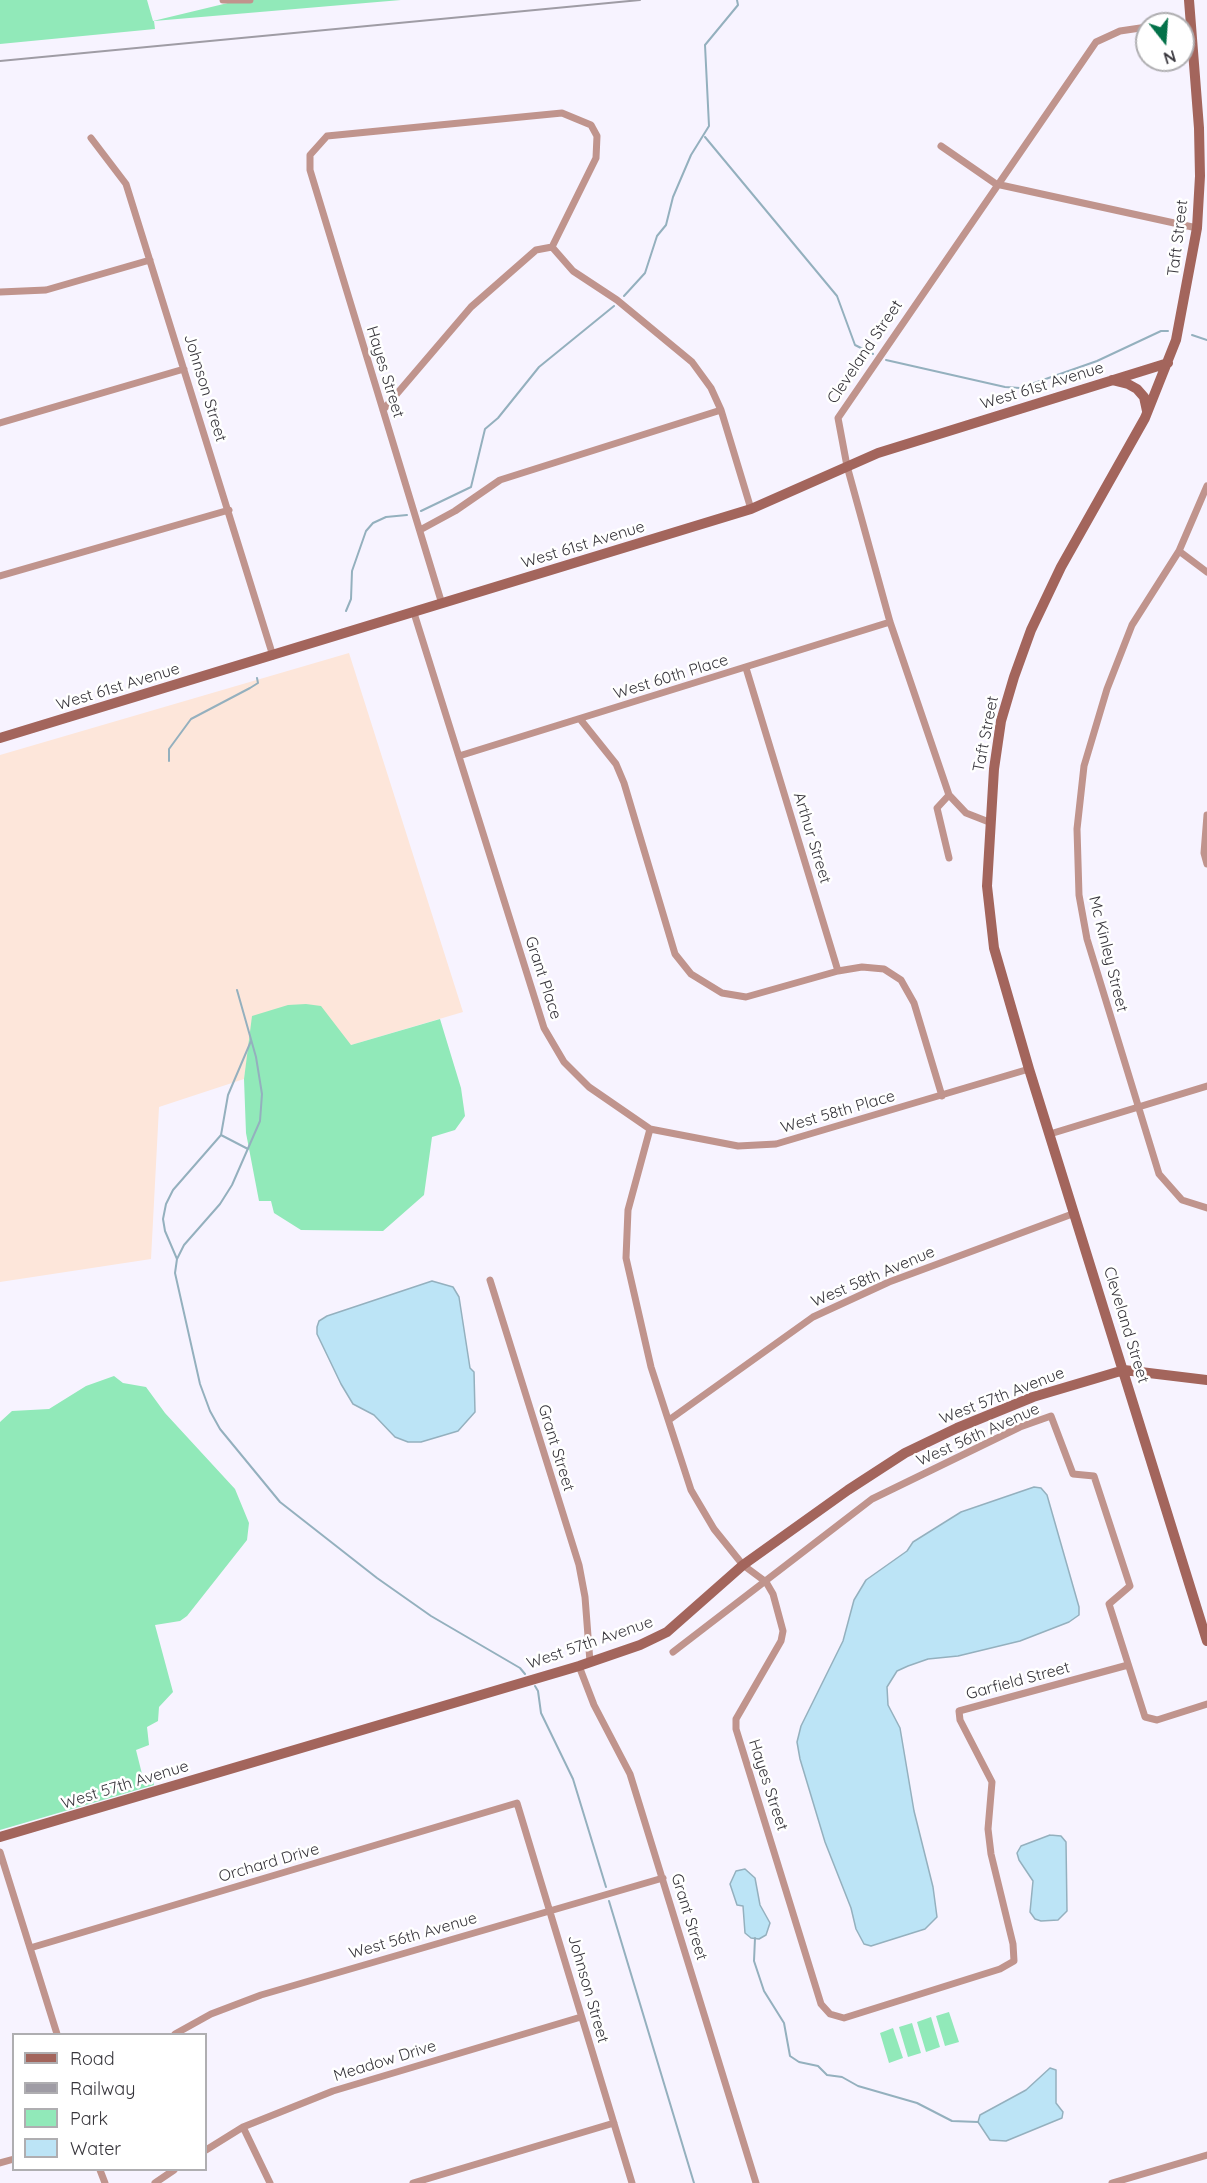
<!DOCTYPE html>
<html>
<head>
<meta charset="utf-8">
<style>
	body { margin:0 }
	#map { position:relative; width:1207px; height:2183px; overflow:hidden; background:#f7f3ff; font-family:Quicksand,sans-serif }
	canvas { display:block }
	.legend { position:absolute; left:12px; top:2033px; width:195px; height:138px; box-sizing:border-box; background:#fff; border:2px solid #afaeb1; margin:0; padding:8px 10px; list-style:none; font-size:18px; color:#37353b }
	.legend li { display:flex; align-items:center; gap:12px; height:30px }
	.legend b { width:30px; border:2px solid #afaeb1 }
	.north { position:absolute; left:1135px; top:12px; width:60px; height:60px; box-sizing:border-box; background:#fff; border:2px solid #afaeb1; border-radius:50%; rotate:163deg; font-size:16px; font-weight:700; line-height:24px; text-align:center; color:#37353b }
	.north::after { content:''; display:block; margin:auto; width:21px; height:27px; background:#037149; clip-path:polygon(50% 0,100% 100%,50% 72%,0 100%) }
</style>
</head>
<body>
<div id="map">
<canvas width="1207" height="2183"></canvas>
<ul class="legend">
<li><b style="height:8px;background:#a3655c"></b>Road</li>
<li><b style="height:8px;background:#9f9ca5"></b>Railway</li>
<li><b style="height:16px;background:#91e9b9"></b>Park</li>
<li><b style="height:16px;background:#bce4f6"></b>Water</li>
</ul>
<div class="north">N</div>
</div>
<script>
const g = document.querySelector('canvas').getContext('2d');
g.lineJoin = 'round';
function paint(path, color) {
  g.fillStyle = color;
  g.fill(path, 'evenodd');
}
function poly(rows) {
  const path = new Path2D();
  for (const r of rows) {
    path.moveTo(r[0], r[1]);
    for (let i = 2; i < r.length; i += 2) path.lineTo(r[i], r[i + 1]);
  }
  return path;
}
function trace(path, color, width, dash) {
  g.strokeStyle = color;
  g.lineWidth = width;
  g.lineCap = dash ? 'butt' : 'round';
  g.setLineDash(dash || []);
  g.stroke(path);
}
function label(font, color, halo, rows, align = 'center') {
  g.font = font + ' Quicksand,sans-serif';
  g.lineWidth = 5;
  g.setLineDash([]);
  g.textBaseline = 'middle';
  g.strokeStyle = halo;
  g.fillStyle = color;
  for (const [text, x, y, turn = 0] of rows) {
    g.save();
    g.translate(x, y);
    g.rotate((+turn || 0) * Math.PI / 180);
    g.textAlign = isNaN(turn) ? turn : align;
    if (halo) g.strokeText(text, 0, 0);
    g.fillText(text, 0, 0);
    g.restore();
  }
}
paint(poly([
	[349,653,463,1012,351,1045,253,1016,244,1079,159,1107,151,1259,0,1282,0,755]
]), '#fde6da');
paint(poly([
	[0,0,147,0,153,21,232,2,250,0,401,0,154,21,155,29,0,44],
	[306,1004,321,1006,351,1045,440,1019,461,1088,465,1116,455,1130,432,1137,424,1195,383,1231,301,1230,274,1213,271,1201,259,1201,246,1133,244,1079,252,1016,288,1005],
	[114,1376,123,1383,146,1387,165,1413,235,1489,249,1523,247,1540,187,1616,180,1621,155,1625,173,1692,159,1707,158,1721,147,1727,149,1745,136,1750,142,1774,152,1775,154,1785,0,1830,0,1422,12,1411,49,1409,86,1386],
	[949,2012,959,2042,945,2046,936,2016],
	[931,2017,940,2047,926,2052,917,2022],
	[912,2023,921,2053,908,2057,899,2027],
	[893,2028,903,2058,889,2063,880,2033]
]), '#91e9b9');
const water = poly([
	[432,1281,453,1287,459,1297,470,1368,474,1372,475,1412,458,1431,421,1442,408,1442,395,1437,374,1415,353,1404,341,1384,317,1334,317,1327,319,1321,327,1316,432,1281],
	[1034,1487,1041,1488,1047,1495,1079,1607,1079,1615,1069,1622,1020,1641,958,1656,928,1659,908,1666,897,1671,887,1687,888,1705,900,1728,914,1811,933,1887,937,1917,925,1929,871,1946,864,1944,856,1929,851,1908,825,1842,800,1759,797,1742,801,1726,843,1641,854,1600,866,1580,907,1551,913,1542,961,1512,1034,1487],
	[1050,1835,1061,1836,1066,1842,1067,1911,1058,1920,1041,1921,1035,1919,1030,1912,1033,1881,1019,1860,1017,1853,1021,1846,1050,1835],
	[745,1869,755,1878,760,1905,770,1923,766,1935,759,1939,751,1938,745,1933,743,1906,737,1905,730,1884,736,1871,745,1869],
	[1050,2068,1056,2070,1056,2103,1063,2112,1062,2118,1006,2141,990,2140,978,2122,980,2115,1026,2090,1050,2068]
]);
paint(water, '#bce4f6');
trace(water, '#94b0be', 1.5);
trace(poly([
	[705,137,837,296,855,345,873,354],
	[624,296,645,273,657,236,666,225,673,197,691,155,709,126,705,45,738,5,737,0],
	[1192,335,1207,340],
	[886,360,1005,387,1020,388,1097,361,1161,331,1168,331],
	[421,511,471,487,485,429,498,418,539,367,614,306],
	[346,611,351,599,352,571,366,531,373,523,386,517,407,515],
	[169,761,169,749,191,719,250,688,258,683,257,678],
	[237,990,256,1057,262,1094,260,1121,232,1185,220,1204,184,1245,177,1259,175,1273,200,1384,210,1411,220,1429,280,1502,377,1578,431,1616,520,1668,525,1674],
	[221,1135,248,1149],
	[177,1259,165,1231,163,1219,166,1204,173,1190,221,1135,228,1095,251,1041],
	[535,1686,538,1691,541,1713,573,1779,606,1887],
	[609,1901,694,2183],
	[755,1938,754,1961,764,1991,784,2023,790,2056,799,2062,818,2066,827,2075,842,2077,858,2086,917,2103,952,2121,978,2122]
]), '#94b0be', 2);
trace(poly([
	[223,0,250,0],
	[91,138,126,184,273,656],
	[941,146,996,184,1197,228],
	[552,247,573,271,617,300,692,362,711,388,721,410,751,509],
	[0,292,46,290,150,260],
	[383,410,471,307,536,250,552,247,596,158,597,136,591,125,562,113,327,136,310,155,310,170,442,604],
	[0,423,184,369],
	[1207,486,1179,551,1132,625,1107,689,1084,766,1077,829,1079,895,1087,939,1159,1174,1182,1200,1207,1208],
	[420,530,455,511,500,480,721,410],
	[1179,551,1207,572],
	[0,576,229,510],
	[414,613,544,1028,564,1062,589,1087,650,1129,628,1210,626,1258,651,1367,691,1490,714,1529,743,1565,766,1582,773,1594,783,1631,781,1641,736,1719,736,1729,821,2004,830,2014,844,2018,1000,1969,1014,1961,1013,1944,991,1854,988,1829,992,1782,960,1720,959,1711,1128,1665],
	[746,668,838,971],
	[580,719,616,764,624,783,675,954,691,974,722,993,746,997,838,971,862,967,884,969,901,980,914,1003,942,1096],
	[459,756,890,622],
	[1207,815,1204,853,1207,864],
	[989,822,966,813,949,795,890,622,847,466,838,418,1096,42,1120,31,1147,27],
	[949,858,937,808,949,795],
	[650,1129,738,1146,776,1144,1029,1069],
	[1050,1134,1207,1086],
	[490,1280,579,1565,585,1597,590,1662],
	[669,1420,813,1317,889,1282,1075,1213],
	[673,1652,872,1499,1020,1427,1051,1416,1073,1474,1094,1476,1130,1586,1109,1604,1145,1717,1157,1720,1207,1704],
	[579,1666,594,1705,630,1774,756,2183],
	[0,1852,57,2034],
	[30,1948,517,1803,632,2183],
	[175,2034,211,2014,261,1995,663,1878],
	[243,2127,270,2183],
	[206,2150,243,2127,333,2091,581,2017],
	[0,2163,14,2159],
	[100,2170,105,2183],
	[155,2183,174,2170],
	[413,2183,614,2123],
	[1112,2183,1207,2155]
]), '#c0948d', 7);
trace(poly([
	[1189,0,1199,128,1200,176,1197,228,1176,340,1145,418,1061,567,1031,630,1014,677,1001,721,994,769,987,886,994,948,1029,1069,1207,1641],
	[1112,380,1128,384,1137,389,1144,397,1147,411],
	[0,738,751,509,878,453,1168,363],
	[0,1837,579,1666,640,1645,667,1632,743,1565,848,1490,905,1453,957,1428,1033,1397,1124,1370,1207,1380]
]), '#a3655c', 10);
trace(poly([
	[0,61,640,0]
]), '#9f9ca5', 2);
label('16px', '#37353b', '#fff', [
	["Taft Street",1178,238,-83],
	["Cleveland Street",865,352,-56],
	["Hayes Street",385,372,73],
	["West 61st Avenue",1042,386,-17],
	["Johnson Street",205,388,73],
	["West 61st Avenue",583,545,-17],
	["West 60th Place",671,677,-17],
	["West 61st Avenue",118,687,-17],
	["Taft Street",986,734,-79],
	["Arthur Street",812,838,73],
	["Mc Kinley Street",1108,954,76],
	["Grant Place",543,978,72],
	["West 58th Place",838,1112,-16],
	["West 58th Avenue",873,1277,-23],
	["Cleveland Street",1126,1325,73],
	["West 57th Avenue",1002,1396,-21],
	["West 56th Avenue",978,1435,-24],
	["Grant Street",556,1448,73],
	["West 57th Avenue",590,1643,-19],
	["Garfield Street",1018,1681,-15],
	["West 57th Avenue",125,1785,-17],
	["Hayes Street",768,1785,72],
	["Orchard Drive",269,1863,-16],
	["Grant Street",689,1917,73],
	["West 56th Avenue",413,1936,-16],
	["Johnson Street",588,1989,74],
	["Meadow Drive",385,2061,-17]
]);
</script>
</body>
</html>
